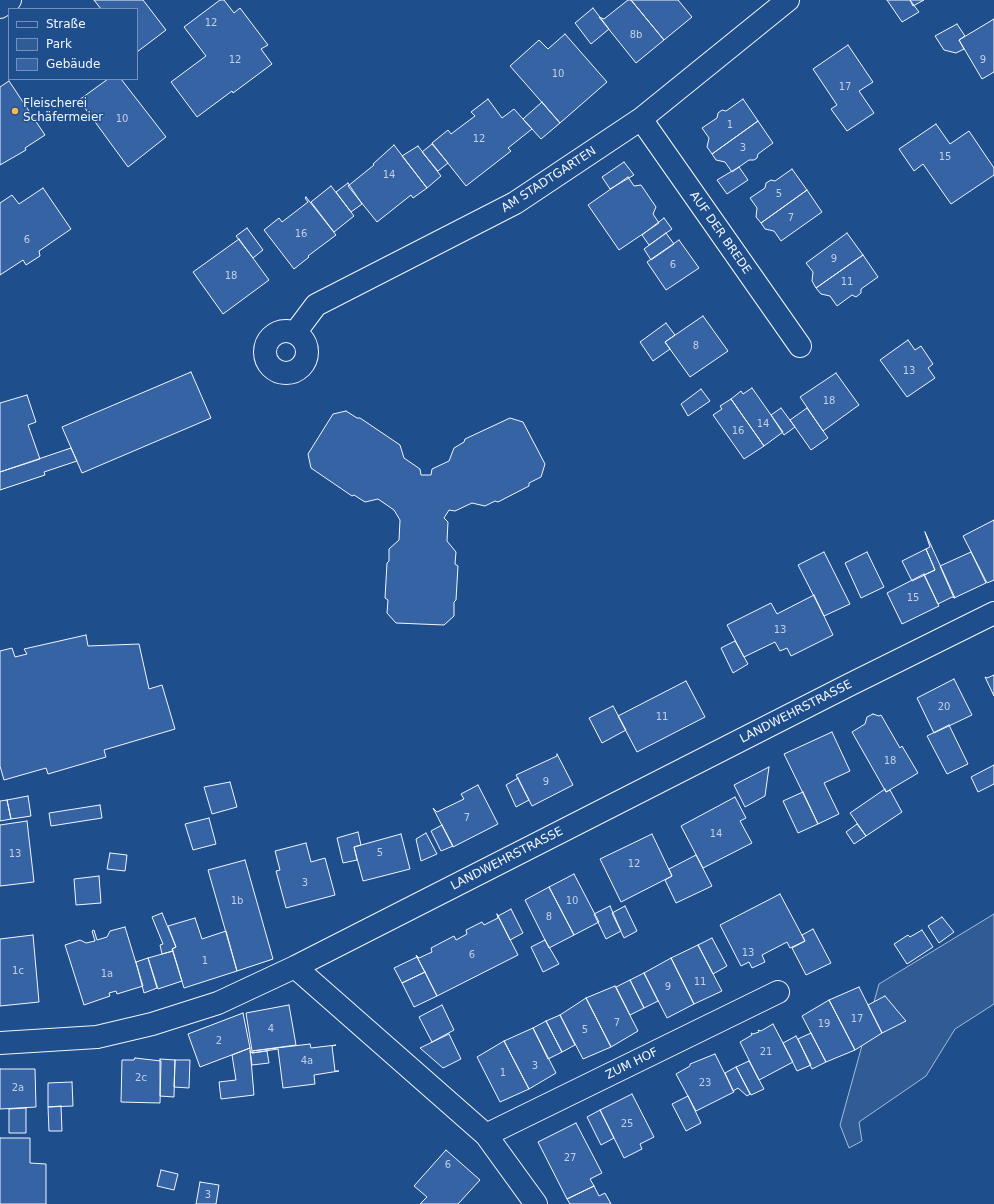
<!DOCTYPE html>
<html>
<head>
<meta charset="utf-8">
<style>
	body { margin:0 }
	#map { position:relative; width:994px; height:1204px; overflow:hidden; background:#1f4e8c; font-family:"DejaVu Sans",sans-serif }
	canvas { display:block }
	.legend { position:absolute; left:8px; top:8px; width:130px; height:72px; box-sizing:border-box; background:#1f4e8c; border:1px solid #7391ba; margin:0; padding:5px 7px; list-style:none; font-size:12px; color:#f2f6ff }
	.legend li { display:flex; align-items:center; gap:8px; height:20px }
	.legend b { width:20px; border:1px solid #7391ba }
</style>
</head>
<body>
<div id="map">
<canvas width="994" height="1204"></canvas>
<ul class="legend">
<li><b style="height:5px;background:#1f4e8c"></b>Straße</li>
<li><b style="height:11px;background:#305b95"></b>Park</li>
<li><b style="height:11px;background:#3563a3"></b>Gebäude</li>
</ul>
</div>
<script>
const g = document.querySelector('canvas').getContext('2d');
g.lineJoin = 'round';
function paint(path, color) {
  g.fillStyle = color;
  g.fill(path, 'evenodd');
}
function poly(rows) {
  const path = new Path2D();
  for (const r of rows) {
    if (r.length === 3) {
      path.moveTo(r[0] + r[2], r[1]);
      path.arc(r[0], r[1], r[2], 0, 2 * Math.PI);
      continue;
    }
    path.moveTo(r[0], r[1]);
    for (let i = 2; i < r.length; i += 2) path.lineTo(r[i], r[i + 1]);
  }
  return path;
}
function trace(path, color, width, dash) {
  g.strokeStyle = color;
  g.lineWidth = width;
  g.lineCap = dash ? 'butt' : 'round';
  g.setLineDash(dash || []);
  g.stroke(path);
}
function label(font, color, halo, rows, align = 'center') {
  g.font = font + ' "DejaVu Sans",sans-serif';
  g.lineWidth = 3;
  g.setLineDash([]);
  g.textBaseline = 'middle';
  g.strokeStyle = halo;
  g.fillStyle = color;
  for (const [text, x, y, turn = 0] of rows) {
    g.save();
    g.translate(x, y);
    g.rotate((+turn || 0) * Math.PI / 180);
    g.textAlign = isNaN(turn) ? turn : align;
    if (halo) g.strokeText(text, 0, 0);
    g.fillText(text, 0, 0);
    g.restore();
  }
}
const green = poly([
	[994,914,994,1004,955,1029,926,1076,859,1122,862,1141,849,1148,840,1125,879,984,994,914]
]);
paint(green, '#305b95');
trace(green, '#a8bbd7', 1);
const building = poly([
	[94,0,143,0,166,30,137,52,137,9,101,9,94,0],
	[220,0,224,0,234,13,240,8,268,45,261,49,272,64,233,93,232,91,197,117,171,82,206,56,184,27,220,0],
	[628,0,631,0,664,40,636,63,599,17,604,19,628,0],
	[631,0,678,0,692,17,664,40,631,0],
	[887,0,910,0,919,12,902,22,887,0],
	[910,0,924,0,913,6,910,0],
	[593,8,609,29,591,44,575,23,593,8],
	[994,19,994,72,982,79,959,40,994,19],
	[957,24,965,36,959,40,964,49,956,53,944,50,935,36,957,24],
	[565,34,607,82,560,123,510,66,539,40,548,49,565,34],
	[848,45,873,82,859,91,874,113,847,131,831,109,837,105,813,69,848,45],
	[108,79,121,79,166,137,128,167,79,100,108,79],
	[9,81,45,135,25,148,26,150,0,165,0,87,9,81],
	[488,99,502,118,514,109,532,129,508,148,511,151,466,186,432,143,448,130,451,134,475,116,471,112,488,99],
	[743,99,758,121,712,154,707,147,709,138,702,128,717,118,718,113,722,110,726,111,743,99],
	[542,102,560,123,541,139,523,119,542,102],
	[758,121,773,143,758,154,757,158,754,160,749,160,732,172,725,162,716,160,712,154,758,121],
	[936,124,950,144,969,131,994,168,994,175,951,204,923,164,914,171,899,149,936,124],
	[432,144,448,163,438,171,422,152,432,144],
	[394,145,427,188,413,198,411,195,377,222,348,186,374,165,373,164,394,145],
	[418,146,441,176,427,188,402,156,418,146],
	[624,162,634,175,610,189,602,177,624,162],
	[739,167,748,180,727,194,717,180,739,167],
	[792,169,807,190,761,223,756,217,757,208,750,198,765,188,766,183,771,180,775,181,792,169],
	[628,177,634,186,641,185,656,207,653,214,659,223,619,250,588,205,628,177],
	[348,183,362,204,351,212,336,192,348,183],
	[331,186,354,216,334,232,311,202,331,186],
	[43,188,71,229,39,251,40,256,26,265,23,260,0,275,0,203,12,195,19,204,43,188],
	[807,190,822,212,781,241,774,231,765,229,761,223,807,190],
	[306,197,336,235,308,256,309,257,294,269,264,230,279,218,282,222,308,202,305,198,306,197],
	[664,218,672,229,649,245,642,235,664,218],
	[247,228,263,250,253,258,236,236,247,228],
	[666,233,674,244,651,260,644,249,666,233],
	[847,233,863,255,816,288,812,281,813,272,806,263,847,233],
	[239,239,269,280,223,314,193,272,239,239],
	[679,240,699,268,666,290,647,262,679,240],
	[863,255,878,277,861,289,861,293,856,297,852,295,837,306,830,296,821,294,816,288,863,255],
	[703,316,728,351,690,377,665,342,703,316],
	[666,323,675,335,665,342,670,349,653,361,640,342,666,323],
	[908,340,915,350,921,346,933,364,928,368,935,378,907,397,880,360,908,340],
	[191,372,211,418,82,473,62,427,191,372],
	[836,373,859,405,823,431,800,397,836,373],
	[752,388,783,432,764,446,731,399,741,391,743,394,752,388],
	[701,389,710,401,688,416,681,404,701,389],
	[27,395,36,422,28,425,40,459,0,472,0,403,27,395],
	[731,399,764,446,744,459,713,415,722,409,720,406,731,399],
	[781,408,795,427,784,435,771,415,781,408],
	[807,408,828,438,811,450,790,420,807,408],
	[346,411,357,418,360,418,400,445,404,458,420,469,421,475,431,475,432,469,449,461,454,448,464,442,465,439,510,418,523,422,545,464,541,477,529,483,529,486,498,502,495,501,485,506,472,503,455,511,449,510,444,518,448,522,447,541,456,552,455,564,458,566,456,600,454,602,454,616,444,625,396,623,387,613,388,600,385,598,387,563,389,561,389,549,399,540,400,520,394,510,378,499,365,502,354,495,352,496,311,468,308,454,333,414,346,411],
	[71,448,77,461,44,472,45,475,0,490,0,472,71,448],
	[994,520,994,580,987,583,963,536,994,520],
	[925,532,955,598,952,597,938,604,924,575,935,570,926,549,930,547,925,532],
	[926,549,935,570,912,581,902,561,926,549],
	[824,552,850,604,824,616,798,565,824,552],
	[867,552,884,587,861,598,845,563,867,552],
	[971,552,986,583,954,598,940,566,971,552],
	[924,574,939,606,902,624,887,593,924,574],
	[814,595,833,635,791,656,787,648,780,651,775,642,744,657,727,625,771,603,777,614,814,595],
	[86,635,88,646,139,644,149,689,162,685,175,729,104,750,106,757,48,774,46,768,4,780,0,766,0,651,12,648,15,657,27,654,24,649,86,635],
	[735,641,748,664,733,673,721,648,735,641],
	[994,675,994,696,985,677,987,678,994,675],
	[954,679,972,715,934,733,917,698,954,679],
	[686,681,705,717,637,752,618,716,686,681],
	[613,706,626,730,602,743,589,718,613,706],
	[873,714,879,716,881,715,900,748,902,746,918,773,886,792,852,732,865,724,867,717,873,714],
	[949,725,968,764,947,774,927,736,949,725],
	[832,732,850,771,824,783,839,814,818,824,784,754,832,732],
	[557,754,573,785,532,806,516,775,557,756,557,754],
	[994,765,994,784,978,792,971,777,994,765],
	[769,767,765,796,745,807,734,785,769,767],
	[518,778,529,800,516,807,506,785,518,778],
	[230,782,237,807,212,814,204,787,230,782],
	[478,785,498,824,453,847,433,808,437,812,464,799,461,794,478,785],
	[885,789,886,792,890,790,902,812,866,836,850,813,885,789],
	[803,792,818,824,798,833,783,801,803,792],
	[28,796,31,816,11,819,7,800,28,796],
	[735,797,746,818,740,821,752,843,703,868,681,826,735,797],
	[7,800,11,819,0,821,0,801,7,800],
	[100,805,102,818,51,826,49,813,100,805],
	[209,818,216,844,193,850,185,824,209,818],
	[27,821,34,882,0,886,0,825,27,821],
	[857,824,866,836,854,844,846,832,857,824],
	[442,825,453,846,441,851,431,831,442,825],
	[358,832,361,845,354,847,357,860,343,863,337,838,358,832],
	[426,833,437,854,421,861,416,839,426,833],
	[401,834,410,869,363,881,354,847,401,834],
	[652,834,672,876,621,902,600,859,652,834],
	[306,843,311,862,325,858,335,895,286,908,276,871,280,870,275,851,306,843],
	[110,853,127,855,125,871,107,869,110,853],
	[696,855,712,886,676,903,665,880,672,876,669,869,696,855],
	[245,860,273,959,237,971,208,870,245,860],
	[574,874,599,922,574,935,549,887,574,874],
	[99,876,101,903,76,905,74,879,99,876],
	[549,887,574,935,549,948,525,900,549,887],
	[780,894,805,941,790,948,787,942,762,955,765,962,752,968,749,962,741,966,720,925,780,894],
	[610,906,621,931,606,939,594,914,610,906],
	[625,906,637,931,624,938,612,913,625,906],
	[511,909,523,933,510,940,498,916,511,909],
	[162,913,176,947,172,949,173,951,162,954,160,945,163,944,152,917,162,913],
	[497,914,518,955,437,996,416,955,419,958,432,952,431,948,454,936,456,940,467,934,466,930,482,922,484,925,498,918,497,914],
	[942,917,954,932,939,943,928,926,942,917],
	[195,918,202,939,226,931,237,971,184,988,172,949,176,947,168,926,195,918],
	[125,927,143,986,117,994,116,991,109,993,110,996,84,1005,65,945,80,940,86,943,95,941,92,931,94,930,97,940,107,937,110,931,125,927],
	[813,929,831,963,806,975,792,948,805,941,802,935,813,929],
	[922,930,933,947,907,964,894,944,908,935,910,937,922,930],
	[33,935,39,1002,0,1006,0,939,33,935],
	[712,938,727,966,713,974,698,945,712,938],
	[545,940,559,964,543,972,531,947,545,940],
	[698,945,722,991,694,1004,671,958,698,945],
	[173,951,182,981,158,989,148,958,173,951],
	[417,957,425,972,402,983,394,968,417,957],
	[148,958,157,988,144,993,136,962,148,958],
	[671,958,694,1004,667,1018,644,973,671,958],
	[425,972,437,996,414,1007,402,983,425,972],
	[644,973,658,1001,644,1008,630,980,644,973],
	[630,980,644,1008,630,1015,616,987,630,980],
	[615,986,638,1031,611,1047,586,998,615,986],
	[859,987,882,1033,855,1050,829,1000,859,987],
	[885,996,906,1021,882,1033,868,1005,885,996],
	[586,998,611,1047,583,1059,560,1015,586,998],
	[829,1000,855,1050,826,1062,802,1016,829,1000],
	[289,1005,296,1045,252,1051,246,1013,289,1005],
	[442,1005,454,1030,432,1042,419,1017,442,1005],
	[243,1013,250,1048,200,1067,188,1034,243,1013],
	[560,1015,575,1045,562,1052,546,1021,560,1015],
	[546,1021,562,1052,548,1059,533,1028,546,1021],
	[773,1024,793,1062,759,1080,740,1042,752,1035,751,1033,753,1034,759,1032,758,1030,761,1031,773,1024],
	[533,1028,556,1073,529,1089,504,1041,533,1028],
	[811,1033,826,1062,812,1069,798,1039,811,1033],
	[449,1034,461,1059,443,1068,420,1048,449,1034],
	[796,1036,811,1065,797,1071,783,1043,796,1036],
	[504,1041,529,1089,500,1102,477,1057,504,1041],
	[310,1044,311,1048,336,1045,332,1046,335,1071,339,1071,314,1075,315,1084,283,1088,278,1049,252,1053,252,1051,310,1044],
	[250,1048,254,1095,221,1099,219,1082,236,1080,232,1055,250,1048],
	[250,1051,252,1053,267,1051,269,1063,252,1065,250,1051],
	[715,1054,734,1092,696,1111,676,1074,690,1066,690,1064,715,1054],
	[135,1058,161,1061,160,1103,121,1102,122,1060,134,1060,135,1058],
	[160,1059,175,1060,174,1097,160,1096,160,1059],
	[175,1060,190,1060,189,1088,174,1087,175,1060],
	[749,1061,764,1089,751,1095,736,1067,749,1061],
	[736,1067,750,1094,747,1096,738,1088,733,1091,725,1073,736,1067],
	[0,1069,35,1069,36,1107,0,1109,0,1069],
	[72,1082,73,1106,48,1107,48,1083,72,1082],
	[632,1094,654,1137,640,1144,642,1149,624,1158,600,1110,632,1094],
	[688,1096,701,1123,686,1131,672,1104,688,1096],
	[61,1106,62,1131,49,1131,48,1107,61,1106],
	[26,1108,26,1133,9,1133,9,1109,26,1108],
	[600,1110,614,1138,601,1145,587,1117,600,1110],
	[576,1123,602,1173,590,1179,594,1186,567,1199,538,1142,576,1123],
	[0,1138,30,1138,30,1163,46,1164,46,1204,0,1204,0,1138],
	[446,1150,480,1180,458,1204,420,1204,427,1197,414,1186,446,1150],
	[161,1170,178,1174,174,1190,157,1186,161,1170],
	[200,1182,219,1185,216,1204,196,1204,200,1182],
	[594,1186,599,1196,605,1193,611,1204,570,1204,567,1199,594,1186]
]);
paint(building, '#3563a3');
trace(building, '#f2f6ff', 1);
const street = poly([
	[641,119,800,346],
	[286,352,21],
	[295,333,316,305,515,203,641,119,788,0],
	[295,967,486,1135,536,1204],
	[0,1043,97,1037,152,1024,218,1003,295,967,849,685,994,613],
	[486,1135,778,992]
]);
const secondary = poly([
	[0,7,10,0]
]);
trace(street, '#f2f6ff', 24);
trace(secondary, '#f2f6ff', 24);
trace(street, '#1f4e8c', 22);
trace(secondary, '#1f4e8c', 22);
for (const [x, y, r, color] of [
	[15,111,4,"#ffb74d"]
]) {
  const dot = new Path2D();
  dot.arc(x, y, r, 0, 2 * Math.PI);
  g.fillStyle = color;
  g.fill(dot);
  trace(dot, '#1f4e8c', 1.5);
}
label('10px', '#c3d1e8', null, [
	["12",211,23],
	["8b",636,35],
	["12",235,60],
	["9",983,60],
	["10",558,74],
	["17",845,87],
	["10",122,119],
	["1",730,125],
	["12",479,139],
	["3",743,148],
	["15",945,157],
	["14",389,175],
	["5",779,194],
	["7",791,218],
	["16",301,234],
	["6",27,240],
	["9",834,259],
	["6",673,265],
	["18",231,276],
	["11",847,282],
	["8",696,346],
	["13",909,371],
	["18",829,401],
	["14",763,424],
	["16",738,431],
	["15",913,598],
	["13",780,630],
	["20",944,707],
	["11",662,717],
	["18",890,761],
	["9",546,782],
	["7",467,818],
	["14",716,834],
	["5",380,853],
	["13",15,854],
	["12",634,864],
	["3",305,883],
	["1b",237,901],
	["10",572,901],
	["8",549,917],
	["13",748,953],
	["6",472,955],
	["1",205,961],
	["1c",18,971],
	["1a",107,974],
	["11",700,982],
	["9",668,987],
	["17",857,1019],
	["7",617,1023],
	["19",824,1024],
	["4",271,1029],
	["5",585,1030],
	["2",219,1041],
	["21",766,1052],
	["4a",307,1061],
	["3",535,1066],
	["1",503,1073],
	["2c",141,1078],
	["23",705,1083],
	["2a",18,1088],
	["25",627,1124],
	["27",570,1158],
	["6",448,1165],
	["3",208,1195]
]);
label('12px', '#f2f6ff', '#1f4e8c', [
	["Fleischerei",23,104],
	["Schäfermeier",23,118]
], 'left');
label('12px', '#f2f6ff', '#1f4e8c', [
	["AM STADTGARTEN",549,180,-33],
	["AUF DER BREDE",720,233,55],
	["LANDWEHRSTRASSE",796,712,-27],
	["LANDWEHRSTRASSE",507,859,-27],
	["ZUM HOF",632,1064,-26]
]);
</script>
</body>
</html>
